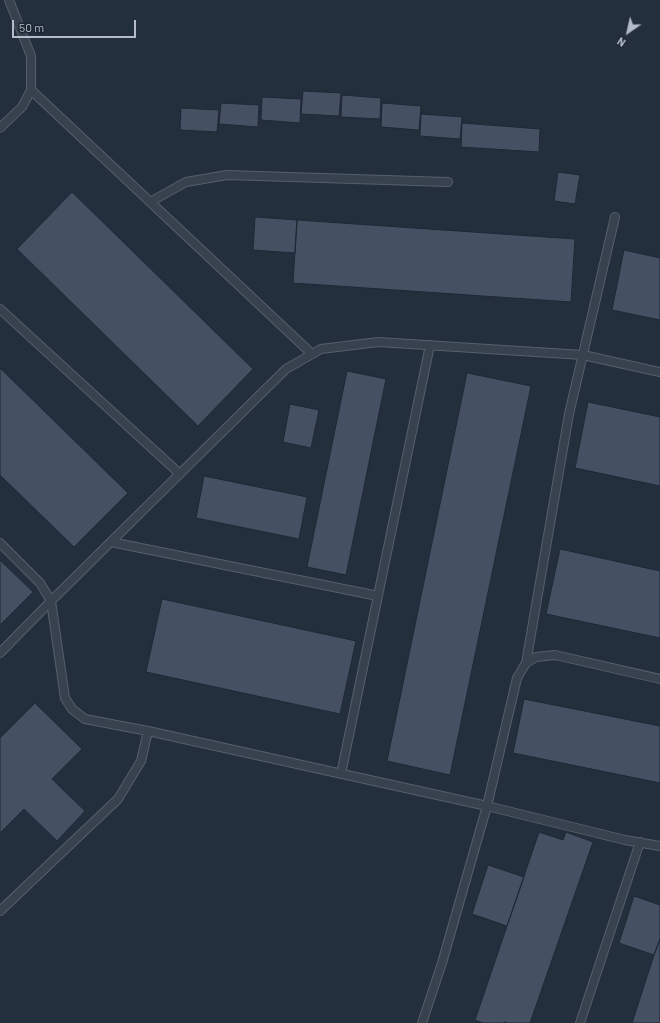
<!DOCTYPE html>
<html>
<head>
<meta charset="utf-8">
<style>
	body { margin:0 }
	#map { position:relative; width:660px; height:1023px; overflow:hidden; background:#242f3e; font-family:Barlow,sans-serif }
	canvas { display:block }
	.north { position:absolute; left:608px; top:12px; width:40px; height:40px; -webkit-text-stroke:3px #1d2633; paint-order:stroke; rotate:214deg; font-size:11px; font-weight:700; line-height:16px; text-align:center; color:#b4bcc9 }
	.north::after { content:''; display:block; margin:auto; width:14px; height:18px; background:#b4bcc9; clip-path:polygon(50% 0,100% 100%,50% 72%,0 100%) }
	.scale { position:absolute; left:12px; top:20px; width:124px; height:18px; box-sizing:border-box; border:2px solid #b4bcc9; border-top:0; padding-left:5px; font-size:12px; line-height:14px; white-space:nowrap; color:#b4bcc9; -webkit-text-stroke:3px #1d2633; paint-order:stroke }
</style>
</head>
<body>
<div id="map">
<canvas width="660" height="1023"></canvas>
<div class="north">N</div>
<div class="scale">50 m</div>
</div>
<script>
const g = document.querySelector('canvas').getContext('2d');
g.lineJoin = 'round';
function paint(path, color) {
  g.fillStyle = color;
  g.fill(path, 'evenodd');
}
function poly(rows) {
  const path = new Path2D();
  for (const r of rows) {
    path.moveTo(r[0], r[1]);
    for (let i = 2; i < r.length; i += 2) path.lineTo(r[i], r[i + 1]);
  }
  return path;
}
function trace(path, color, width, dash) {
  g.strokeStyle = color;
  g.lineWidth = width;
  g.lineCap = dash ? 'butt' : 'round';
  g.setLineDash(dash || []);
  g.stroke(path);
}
const building = poly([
	[303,91,341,93,339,116,301,114,303,91],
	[342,95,381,98,380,119,341,117,342,95],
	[262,97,301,99,300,123,261,120,262,97],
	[221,103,259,105,258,127,219,124,221,103],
	[382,103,421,106,419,130,381,127,382,103],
	[181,108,219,110,217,132,180,130,181,108],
	[421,114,462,117,460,139,420,136,421,114],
	[462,123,540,129,539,152,461,147,462,123],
	[558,172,580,175,575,204,554,201,558,172],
	[72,192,253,369,198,426,17,249,72,192],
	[255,217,297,220,295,253,253,250,255,217],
	[297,220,575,239,571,302,293,283,297,220],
	[624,250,660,258,660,320,612,310,624,250],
	[0,368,128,493,74,547,0,475,0,368],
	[347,371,386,379,346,575,307,567,347,371],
	[467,373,531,386,450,775,387,761,467,373],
	[588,402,660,417,660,486,575,468,588,402],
	[290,404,319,410,311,448,283,442,290,404],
	[204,476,307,497,299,539,196,518,204,476],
	[560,549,660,571,660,638,546,614,560,549],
	[0,560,33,592,0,625,0,560],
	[162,599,356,641,340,714,146,672,162,599],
	[524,699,660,726,660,783,513,753,524,699],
	[35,703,82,749,52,779,85,811,57,841,24,809,0,833,0,738,35,703],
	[539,832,563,840,566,832,593,842,530,1023,508,1023,504,1022,504,1023,483,1023,475,1020,539,832],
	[488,865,524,877,507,926,472,914,488,865],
	[634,896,660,905,660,939,654,955,619,943,634,896],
	[660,939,660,1023,632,1023,654,955,660,939]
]);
paint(building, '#455162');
trace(building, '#1f2835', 1);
const service = poly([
	[31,90,312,354],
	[0,128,22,107,31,90,31,56,9,0],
	[150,202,186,182,227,175,448,182],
	[0,309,180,474],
	[111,542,378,596],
	[0,543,40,583,51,601,65,698,72,709,85,719,148,731,487,806,625,840,660,846],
	[0,653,51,601,286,369,321,349,378,342,583,355,660,372],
	[526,663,569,414,615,217],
	[341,774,430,345],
	[0,911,118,799,141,761,148,731],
	[422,1023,442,963,487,806,517,678,526,663,536,657,555,655,660,679],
	[580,1023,640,842]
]);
trace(service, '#565f6c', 10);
trace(service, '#38414e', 8);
</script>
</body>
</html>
